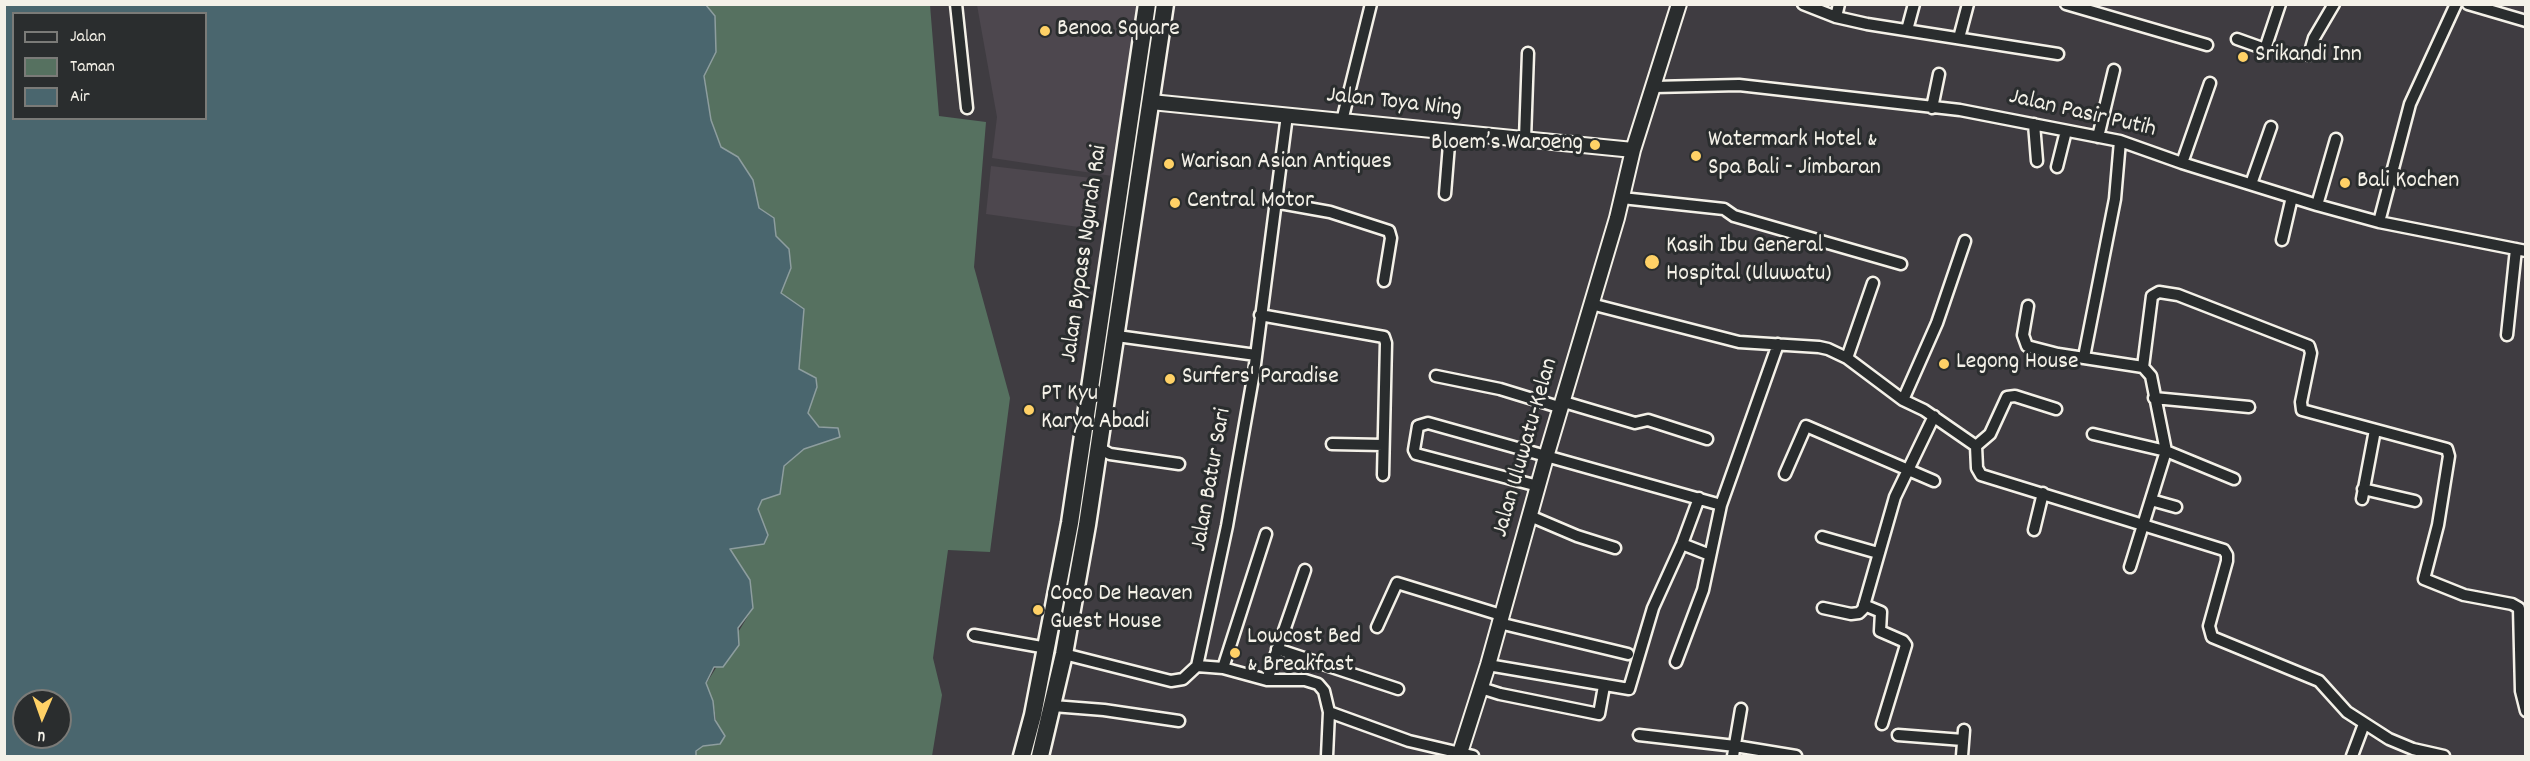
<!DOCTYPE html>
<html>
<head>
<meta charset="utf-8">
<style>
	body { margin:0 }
	#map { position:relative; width:2530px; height:761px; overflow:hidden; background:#3f3c41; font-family:Dekko,sans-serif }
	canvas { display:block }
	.frame { position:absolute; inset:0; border:6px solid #f4f1e8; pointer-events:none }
	.legend { position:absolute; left:12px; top:12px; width:195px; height:108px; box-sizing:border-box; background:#2a2d2e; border:2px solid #7b7b78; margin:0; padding:8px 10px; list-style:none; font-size:18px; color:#f4f1e8 }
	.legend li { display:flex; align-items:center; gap:12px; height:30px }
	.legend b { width:30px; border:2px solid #7b7b78 }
	.north { position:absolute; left:12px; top:689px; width:60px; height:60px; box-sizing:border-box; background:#2a2d2e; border:2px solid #7b7b78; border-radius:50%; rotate:182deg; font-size:16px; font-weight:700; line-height:24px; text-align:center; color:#f4f1e8 }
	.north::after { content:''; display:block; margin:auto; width:21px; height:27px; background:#ffd166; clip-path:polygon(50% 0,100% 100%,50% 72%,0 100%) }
</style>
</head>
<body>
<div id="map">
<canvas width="2530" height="761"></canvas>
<div class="frame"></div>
<ul class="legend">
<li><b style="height:8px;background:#2a2d2e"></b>Jalan</li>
<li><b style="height:16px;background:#567160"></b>Taman</li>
<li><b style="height:16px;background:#4a666e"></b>Air</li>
</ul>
<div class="north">U</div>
</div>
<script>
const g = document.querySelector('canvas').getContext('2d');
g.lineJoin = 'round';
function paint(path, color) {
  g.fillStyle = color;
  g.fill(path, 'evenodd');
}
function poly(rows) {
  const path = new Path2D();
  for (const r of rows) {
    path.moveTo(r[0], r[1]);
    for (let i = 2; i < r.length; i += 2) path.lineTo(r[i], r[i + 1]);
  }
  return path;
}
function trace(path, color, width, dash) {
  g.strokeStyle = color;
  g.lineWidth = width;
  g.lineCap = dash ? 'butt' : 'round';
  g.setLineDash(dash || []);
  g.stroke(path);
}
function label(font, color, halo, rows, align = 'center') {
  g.font = font + ' Dekko,sans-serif';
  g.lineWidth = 6;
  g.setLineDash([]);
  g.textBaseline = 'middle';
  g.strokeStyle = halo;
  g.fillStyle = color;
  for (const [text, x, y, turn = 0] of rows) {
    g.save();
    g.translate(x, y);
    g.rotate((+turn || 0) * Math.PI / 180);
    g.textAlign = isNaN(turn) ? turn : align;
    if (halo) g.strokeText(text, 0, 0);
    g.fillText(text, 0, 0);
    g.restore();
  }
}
paint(poly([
	[977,5,1138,5,1112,176,992,158,997,117],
	[991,166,1100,179,1093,229,986,214]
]), '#4d474e');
paint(poly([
	[706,5,930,5,939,116,986,122,974,267,1010,398,990,552,948,550,933,658,942,695,932,756,696,756,696,751,703,746,720,744,713,701,706,684,753,608,750,580,730,549,768,535,758,509,762,500,780,494,784,466,804,449,819,427,808,412,817,387,816,378,799,369,804,310,781,293,791,268,789,249,776,237,774,218,759,208,753,180,738,157,721,147,711,120,704,76,715,52,715,16]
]), '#567160');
const water = poly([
	[4,5,706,5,715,16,716,52,704,76,711,120,721,147,738,157,753,180,759,208,774,218,776,236,789,249,791,268,781,293,804,309,799,369,816,378,817,387,808,413,819,427,838,428,840,437,804,449,784,466,780,494,762,500,758,509,768,535,764,544,730,549,750,580,753,608,738,628,739,645,723,667,714,667,706,683,713,701,715,720,725,736,720,744,703,746,696,751,696,756,5,756,4,5],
	[14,14,206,14,206,118,14,118,14,14],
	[24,701,60,701,60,737,24,737,24,701]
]);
paint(water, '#4a666e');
trace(water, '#8e9e9f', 1.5);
const minor = poly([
	[956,4,967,108],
	[1803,4,1836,17,1867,24,2058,54],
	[2066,4,2207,45],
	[2468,4,2526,21],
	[1836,17,1839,4],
	[1907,30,1914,4],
	[1959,38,1968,4],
	[2237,39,2265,49,2280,4],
	[2309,55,2314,38,2334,4],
	[1654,87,1739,85,1960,110,2120,141,2182,163,2317,205,2379,222,2526,251],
	[1932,108,1939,74],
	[1342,121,1371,4],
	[2034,124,2037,161],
	[2098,137,2114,70],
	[1525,139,1528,53],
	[2182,163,2210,83],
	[2057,167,2066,131],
	[2251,184,2271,127],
	[1445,194,1450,132],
	[1622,198,1724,209,1734,216,1901,264],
	[1274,202,1330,212,1389,231,1391,238,1384,281],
	[2317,205,2336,139],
	[2379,222,2410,104,2456,4],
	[2282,240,2292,197],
	[1591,304,1739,342,1819,347,1828,349,1847,358,1903,400,1924,410,1976,446,1990,434,2007,397,2015,396,2056,409],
	[2028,306,2023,335,2027,346,2058,354,2143,367,2151,376,2166,451,2130,567],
	[1260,315,1384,337,1386,343,1383,475],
	[2507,335,2516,249],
	[1117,336,1256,355],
	[2084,357,2115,199,2120,141],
	[1847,358,1873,283],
	[2143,367,2152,296,2159,292,2178,295,2309,346,2311,353,2301,402,2302,410,2447,449,2449,456,2438,525,2424,579,2464,595,2512,604,2519,608,2521,691,2526,711],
	[1436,376,1500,389,1562,408],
	[2154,398,2249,407],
	[1903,400,1937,323,1965,241],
	[1564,402,1635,423,1648,420,1707,439],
	[2093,434,2166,451,2234,479],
	[1332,444,1383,445],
	[1976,446,1977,468,1981,475,2224,550,2227,555,2227,561,2209,626,2212,637,2319,681,2347,712,2389,739,2413,749,2444,756],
	[1099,448,1110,454,1179,464],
	[1785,474,1806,426,1934,481],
	[1538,486,1416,454,1414,450,1418,426,1428,423,1721,505],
	[2363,489,2415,501],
	[2362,499,2375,430],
	[2151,500,2176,507],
	[1530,516,1577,536,1615,548],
	[2034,530,2043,493],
	[1822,537,1878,553],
	[1682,544,1710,555],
	[1864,605,1881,612,1880,631,1903,641,1906,645,1882,724],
	[1823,608,1851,614,1859,613,1863,609,1895,497,1934,416],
	[1499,623,1628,654],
	[1377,627,1397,583,1501,615],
	[974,635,1047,648],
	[1277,649,1398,689],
	[1064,654,1171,681,1183,679,1197,666,1227,526,1254,372,1287,115],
	[1676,662,1703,590,1721,505,1778,344],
	[1488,665,1629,689,1653,608,1682,544,1699,498],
	[1197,666,1223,668,1267,680,1305,680,1318,684,1324,691,1329,712,1327,756],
	[1223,668,1266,534],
	[1267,680,1305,570],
	[1481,688,1500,694,1599,714,1604,686],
	[1053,706,1104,710,1179,721],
	[1329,712,1409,741,1473,756],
	[1639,735,1735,746,1796,756],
	[1898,735,1963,740],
	[1733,756,1741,709],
	[1962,756,1964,730],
	[2352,756,2364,724]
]);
const tertiary = poly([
	[1151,102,1633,150],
	[1459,756,1488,665,1546,457,1617,218,1633,150,1679,4]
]);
const trunk = poly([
	[1022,756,1033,715,1070,523,1147,4],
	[1040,756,1064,654,1087,525,1165,4]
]);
trace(minor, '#f4f1e8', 15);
trace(tertiary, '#f4f1e8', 18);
trace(trunk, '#f4f1e8', 21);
trace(minor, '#2a2d2e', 10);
trace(tertiary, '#2a2d2e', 14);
trace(trunk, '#2a2d2e', 16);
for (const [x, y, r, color] of [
	[1045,31,6,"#ffd166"],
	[2243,57,6,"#ffd166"],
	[1595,145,6,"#ffd166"],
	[1696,156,6,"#ffd166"],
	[1169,164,6,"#ffd166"],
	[2345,183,6,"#ffd166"],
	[1175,203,6,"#ffd166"],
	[1652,262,8,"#ffd166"],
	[1944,364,6,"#ffd166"],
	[1170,379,6,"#ffd166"],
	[1029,410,6,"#ffd166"],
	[1038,610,6,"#ffd166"],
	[1235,653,6,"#ffd166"]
]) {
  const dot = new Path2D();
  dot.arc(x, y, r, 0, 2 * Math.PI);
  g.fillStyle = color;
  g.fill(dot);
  trace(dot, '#2a2d2e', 2);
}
label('24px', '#f4f1e8', '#2a2d2e', [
	["Benoa Square",1057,31],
	["Srikandi Inn",2255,57],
	["Watermark Hotel &",1708,142],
	["Spa Bali - Jimbaran",1708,170],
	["Bloem’s Waroeng",1583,145,"right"],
	["Warisan Asian Antiques",1181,164],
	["Bali Kochen",2357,183],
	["Central Motor",1187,203],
	["Kasih Ibu General",1666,248],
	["Hospital (Uluwatu)",1666,276],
	["Legong House",1956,364],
	["Surfers' Paradise",1182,379],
	["PT Kyu",1041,396],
	["Karya Abadi",1041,424],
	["Coco De Heaven",1050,596],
	["Guest House",1050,624],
	["Lowcost Bed",1247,639],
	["& Breakfast",1247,667]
], 'left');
label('24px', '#f4f1e8', '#2a2d2e', [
	["Jalan Toya Ning",1394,104,6],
	["Jalan Pasir Putih",2082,115,13],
	["Jalan Bypass Ngurah Rai",1086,254,-82],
	["Jalan Uluwatu-Kelan",1527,448,-74],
	["Jalan Batur Sari",1213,480,-80]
]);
</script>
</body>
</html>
